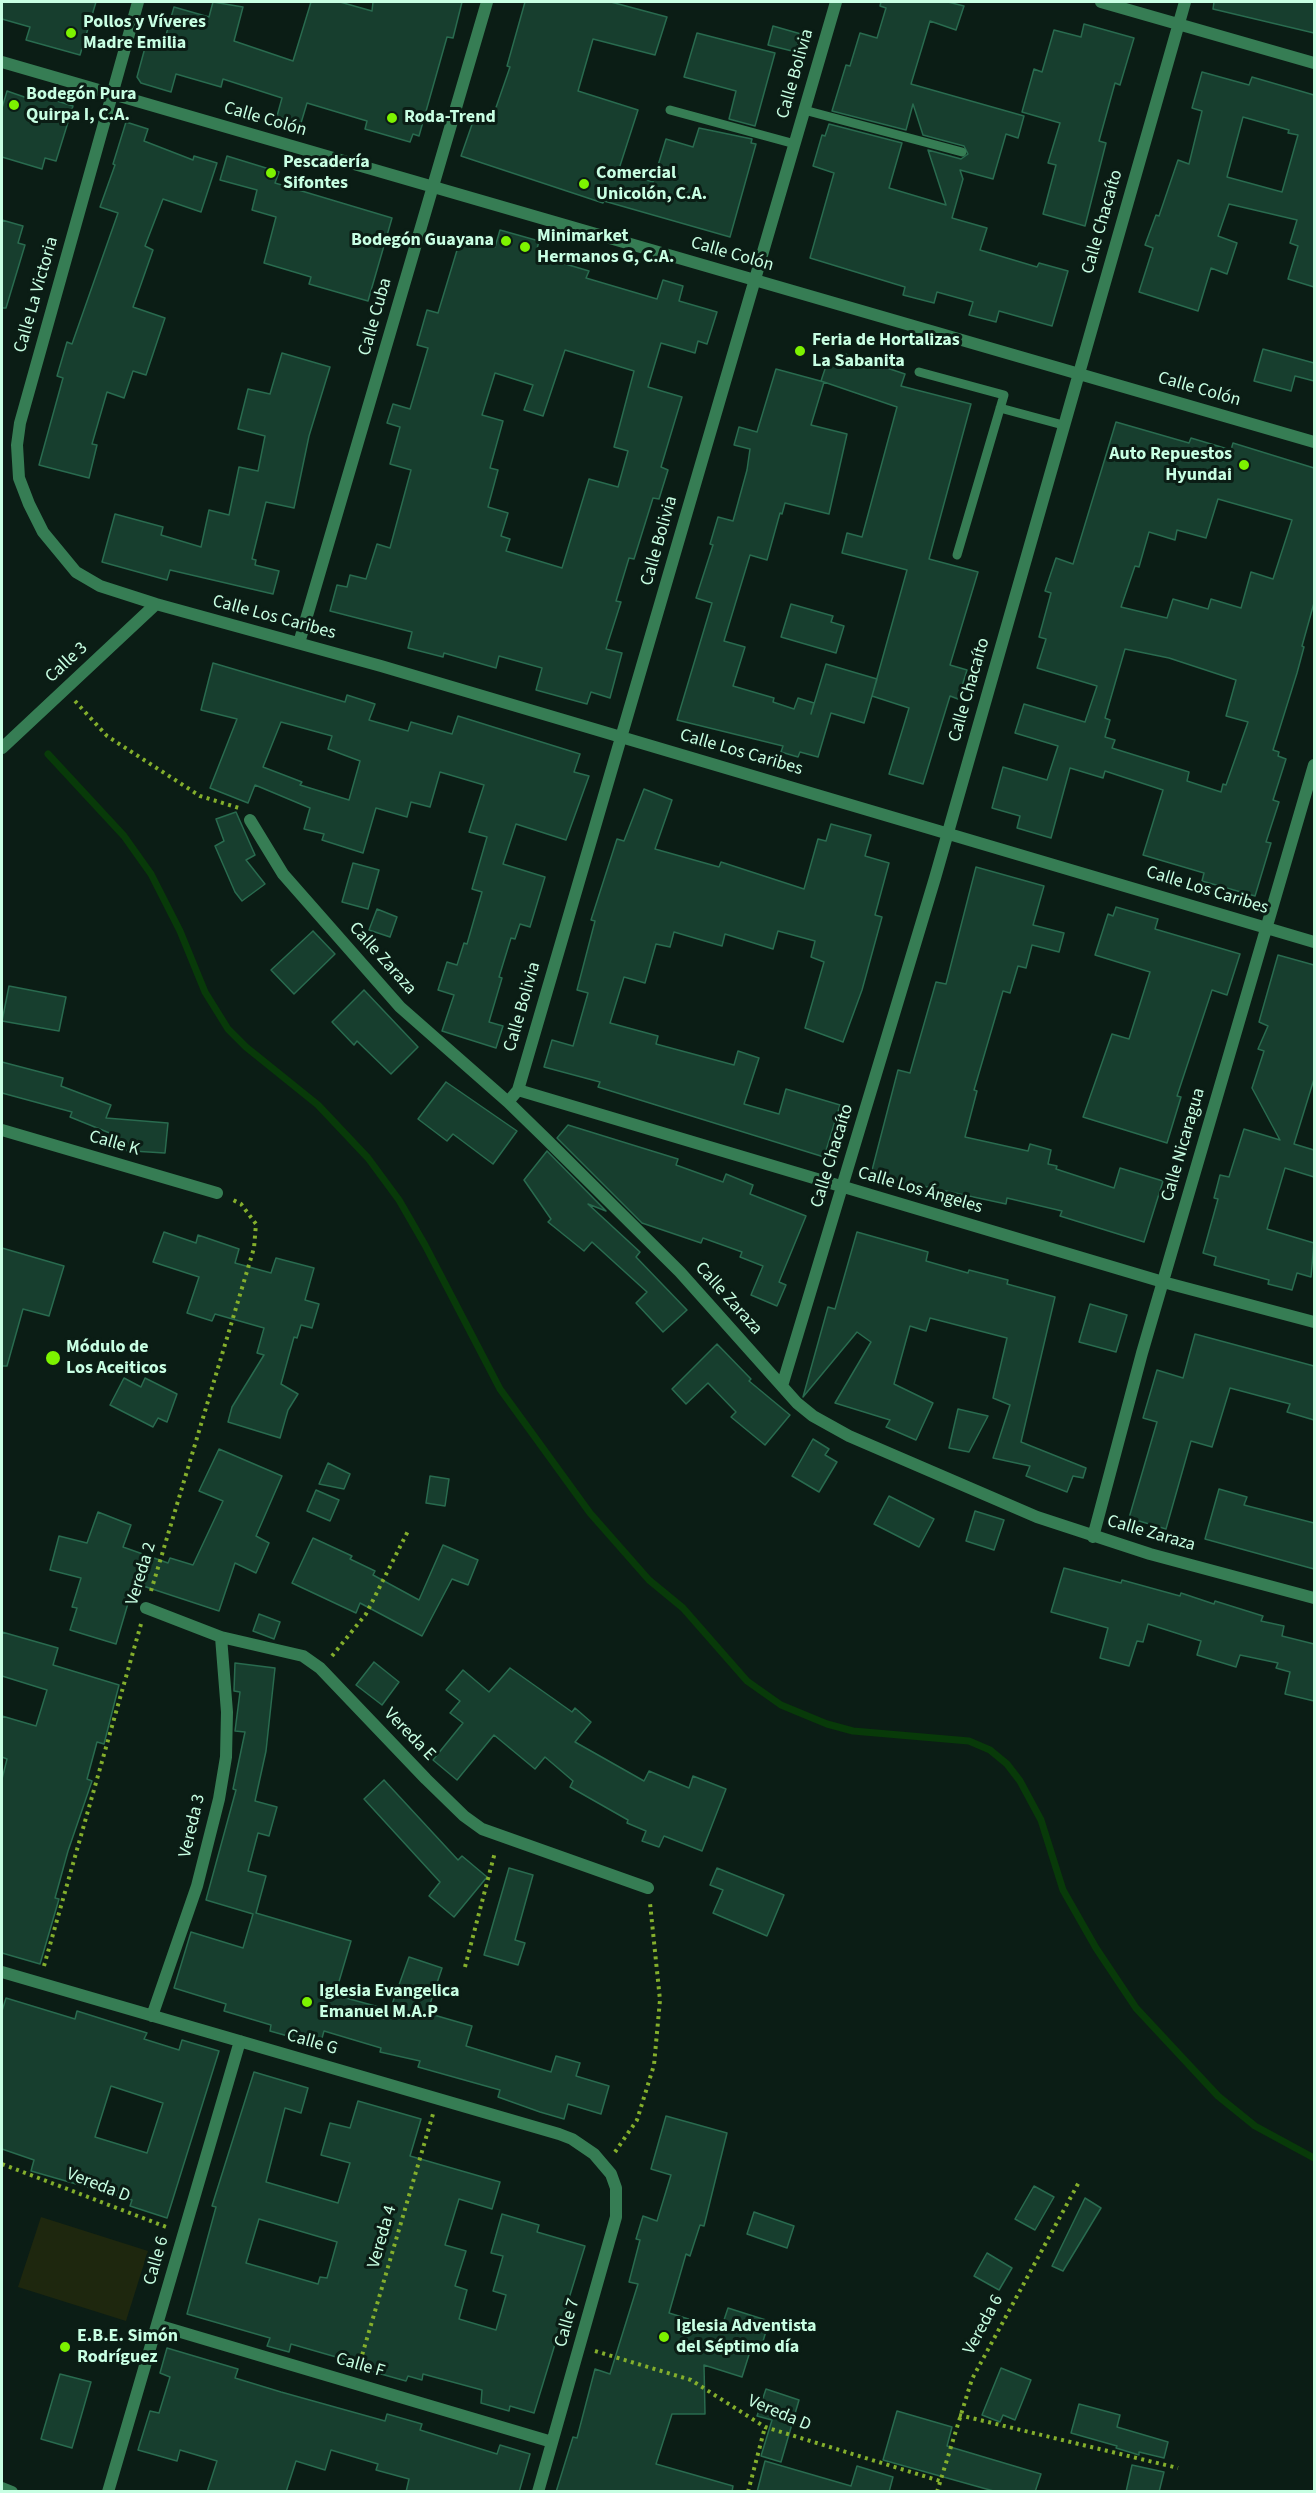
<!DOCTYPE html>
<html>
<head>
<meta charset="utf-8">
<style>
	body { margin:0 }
	#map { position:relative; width:1316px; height:2493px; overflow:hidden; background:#0b1d15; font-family:"Source Sans 3",sans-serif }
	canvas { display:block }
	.frame { position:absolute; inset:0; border:3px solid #c8ffe3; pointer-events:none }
</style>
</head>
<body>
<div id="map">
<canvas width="1316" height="2493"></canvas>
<div class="frame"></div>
</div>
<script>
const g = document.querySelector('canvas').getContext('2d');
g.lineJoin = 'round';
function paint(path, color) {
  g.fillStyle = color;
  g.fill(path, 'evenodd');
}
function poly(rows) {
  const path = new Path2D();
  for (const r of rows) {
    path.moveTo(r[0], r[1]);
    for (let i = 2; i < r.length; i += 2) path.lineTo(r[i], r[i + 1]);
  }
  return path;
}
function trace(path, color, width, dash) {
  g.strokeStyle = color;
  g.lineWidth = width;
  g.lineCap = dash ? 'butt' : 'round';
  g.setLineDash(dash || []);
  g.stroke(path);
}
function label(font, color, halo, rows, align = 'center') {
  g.font = font + ' "Source Sans 3",sans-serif';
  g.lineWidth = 6;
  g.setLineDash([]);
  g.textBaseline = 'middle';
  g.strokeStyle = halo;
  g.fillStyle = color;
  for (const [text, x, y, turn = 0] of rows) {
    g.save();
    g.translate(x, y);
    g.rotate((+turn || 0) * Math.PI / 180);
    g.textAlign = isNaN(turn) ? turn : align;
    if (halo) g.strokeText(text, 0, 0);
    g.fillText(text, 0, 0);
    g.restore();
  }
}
paint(poly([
	[41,2217,148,2251,126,2321,18,2287]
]), '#1e270e');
trace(poly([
	[48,754,124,836,151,874,180,931,205,992,228,1029,246,1047,318,1105,368,1158,399,1200,425,1245,500,1389,590,1513,649,1580,683,1608,747,1681,781,1705,827,1724,853,1731,969,1741,990,1750,1007,1764,1020,1781,1041,1820,1063,1890,1096,1948,1136,2008,1218,2096,1255,2126,1314,2158]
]), '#083a09', 7);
const building = poly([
	[2,2,96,2,80,55,26,40,30,27,2,19,2,2],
	[213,2,243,7,234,41,293,61,311,2,340,2,372,11,373,2,462,2,453,38,447,37,419,136,413,134,410,142,365,129,367,121,307,103,301,123,277,116,282,98,223,79,221,87,176,74,171,92,141,83,137,77,146,44,162,49,174,7,209,17,213,2],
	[525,2,611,2,667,17,655,55,593,39,578,91,638,110,618,172,653,182,666,139,693,147,699,128,752,139,751,143,756,144,730,237,604,201,603,203,461,156,476,113,492,119,510,67,507,66,525,2],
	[881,2,948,2,964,6,956,30,930,21,911,84,1024,116,1018,138,1006,134,993,179,960,170,963,179,952,218,987,228,980,250,1037,267,1039,263,1068,271,1052,326,999,311,996,322,969,315,973,302,937,292,934,303,903,295,905,287,810,258,834,173,813,166,822,135,825,136,829,124,902,143,889,188,946,205,928,150,961,159,968,154,964,146,923,135,913,104,906,130,832,111,846,65,850,66,860,33,877,38,886,8,880,6,881,2],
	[1214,2,1314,2,1314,33,1213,9,1214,2],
	[1084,24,1134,38,1120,85,1115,83,1099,141,1106,143,1085,226,1043,214,1056,165,1048,163,1060,123,1022,112,1034,69,1042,72,1054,30,1081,37,1084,24],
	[773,26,801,34,796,52,768,45,773,26],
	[697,33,775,53,755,126,729,119,736,91,684,77,697,33],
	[1202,72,1249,85,1252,77,1314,95,1314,287,1288,279,1298,246,1290,243,1297,220,1229,204,1218,236,1237,243,1227,274,1211,268,1198,311,1139,292,1153,248,1145,245,1156,215,1159,216,1178,160,1189,164,1202,111,1192,108,1202,72],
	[1243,117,1289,130,1288,133,1298,135,1282,192,1227,177,1243,117],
	[7,91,33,100,35,94,73,106,56,161,45,158,42,169,2,157,2,108,7,91],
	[126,122,148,129,144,141,193,160,194,156,217,163,201,212,163,199,145,246,153,250,133,307,165,318,146,375,133,371,124,398,107,392,92,444,97,445,89,478,39,465,63,378,57,376,67,342,72,344,118,213,100,207,115,165,113,164,126,122],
	[227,156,279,172,275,183,392,218,368,301,309,284,311,277,264,263,276,217,252,210,257,190,220,180,227,156],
	[2,220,23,226,18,243,25,245,6,308,2,308,2,220],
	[500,230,539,241,537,249,554,254,552,260,589,271,586,278,657,299,663,280,683,286,679,301,717,312,707,344,698,341,695,353,661,343,648,387,682,397,661,467,668,470,659,499,653,498,634,559,629,558,616,601,621,602,606,649,622,653,610,698,591,692,587,704,536,690,542,668,499,656,496,668,444,653,443,657,408,648,412,632,330,611,337,585,347,587,350,575,366,579,377,544,390,548,411,470,390,464,400,427,387,423,393,404,410,409,428,348,417,345,427,310,438,313,461,237,495,247,500,230],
	[565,350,634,371,614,447,628,451,618,487,589,479,562,568,506,551,510,539,501,536,508,513,488,507,498,470,490,468,503,421,482,415,495,373,533,385,524,410,543,416,565,350],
	[1263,349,1314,363,1314,381,1295,376,1291,391,1254,381,1263,349],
	[839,352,905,374,901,386,971,404,929,559,978,572,950,665,967,670,958,699,950,696,923,784,889,774,909,708,872,696,907,570,842,553,847,533,862,537,897,407,821,381,827,363,835,365,839,352],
	[282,353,330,367,309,436,294,508,266,502,252,559,256,560,255,565,279,571,273,594,170,570,167,580,102,562,115,514,163,527,161,535,201,547,209,510,229,515,239,467,258,471,265,436,238,429,248,389,270,394,282,353],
	[776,369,824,382,811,425,847,434,829,514,785,503,782,514,780,513,767,560,750,555,724,641,745,647,733,686,774,698,773,702,794,709,798,698,814,703,811,714,826,664,877,679,864,723,831,713,818,757,800,752,798,757,781,752,783,746,677,720,712,603,696,598,713,545,710,544,718,517,733,521,747,470,750,449,734,445,739,427,757,432,776,369],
	[1116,422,1189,443,1191,438,1231,450,1233,443,1314,468,1314,603,1302,646,1304,647,1297,673,1273,750,1279,752,1278,756,1286,759,1273,800,1279,802,1266,842,1271,843,1255,896,1202,881,1204,873,1143,855,1163,790,1105,771,1103,778,1070,768,1051,838,1017,828,1020,816,992,808,1003,767,1047,780,1058,746,1015,733,1024,704,1085,722,1097,686,1037,668,1046,639,1039,637,1051,593,1045,591,1056,558,1073,564,1116,422],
	[1218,499,1292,520,1273,579,1251,572,1241,608,1211,599,1208,609,1173,599,1167,618,1121,607,1135,566,1139,567,1149,532,1175,540,1177,530,1206,538,1218,499],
	[1125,649,1169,658,1236,680,1226,716,1248,722,1226,785,1223,784,1221,792,1187,781,1189,772,1112,748,1115,740,1105,737,1110,720,1105,718,1125,649],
	[791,604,833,616,831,622,844,626,836,653,781,637,791,604],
	[213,663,345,702,347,695,375,704,369,720,408,731,411,722,452,734,458,716,580,754,574,772,589,776,566,840,516,824,503,864,545,877,530,927,520,924,515,939,511,938,499,977,502,978,489,1022,503,1026,496,1048,442,1031,454,995,438,990,447,962,457,965,464,943,467,944,482,892,472,889,487,837,469,832,484,785,440,772,430,807,411,802,407,817,376,808,363,853,322,840,324,834,304,829,310,808,255,785,248,803,210,788,237,719,201,710,213,663],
	[281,722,332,736,328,749,360,761,349,800,300,785,302,782,263,767,281,722],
	[644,789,672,800,655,849,719,867,721,862,804,889,818,839,826,841,831,824,871,835,865,856,889,863,875,915,882,917,862,990,843,1042,805,1028,824,962,811,957,815,941,778,931,773,949,725,934,722,946,674,932,670,947,656,944,645,983,624,977,610,1023,658,1036,656,1044,734,1065,738,1051,759,1058,744,1104,779,1114,786,1089,840,1105,824,1157,598,1087,600,1082,544,1067,552,1040,573,1046,588,993,577,990,595,921,591,920,617,839,624,841,644,789],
	[236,812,255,855,246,860,265,884,242,901,235,892,215,846,224,841,216,819,236,812],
	[353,863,379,870,368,909,342,902,353,863],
	[976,867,1044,886,1033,925,1064,933,1059,952,1032,945,1026,968,1018,966,1010,993,1003,991,974,1090,977,1091,965,1137,1028,1151,1030,1144,1051,1150,1048,1164,1057,1166,1056,1169,1114,1188,1120,1168,1163,1181,1144,1242,1060,1216,1062,1211,1007,1198,1006,1204,909,1183,908,1188,870,1178,898,1070,910,1073,936,982,946,984,976,867],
	[1116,907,1158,919,1155,929,1240,954,1227,995,1212,990,1177,1096,1181,1097,1167,1143,1083,1117,1112,1034,1129,1039,1150,972,1095,955,1108,914,1113,916,1116,907],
	[377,909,397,917,390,937,369,930,377,909],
	[313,931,335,954,294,994,271,970,313,931],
	[1278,955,1314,965,1314,1079,1294,1144,1314,1150,1314,1177,1285,1168,1267,1229,1314,1243,1311,1277,1297,1273,1292,1290,1268,1284,1269,1280,1214,1265,1216,1257,1203,1253,1218,1199,1214,1198,1220,1175,1229,1177,1244,1129,1280,1140,1252,1088,1264,1051,1258,1049,1268,1026,1259,1022,1278,955],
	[9,986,66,997,59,1031,2,1021,9,986],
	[364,990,418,1047,391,1074,357,1041,354,1045,332,1022,364,990],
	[2,1062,63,1078,61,1086,111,1105,106,1118,168,1123,165,1153,116,1150,117,1136,70,1117,72,1112,2,1093,2,1062],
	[446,1082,517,1131,493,1164,453,1134,447,1141,418,1119,446,1082],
	[568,1125,678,1159,676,1165,723,1182,726,1174,753,1185,750,1194,806,1216,779,1282,786,1285,777,1306,751,1295,763,1266,740,1257,742,1252,703,1238,701,1243,642,1223,557,1138,568,1125],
	[547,1151,606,1211,588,1204,640,1252,636,1257,687,1310,663,1332,636,1303,647,1292,592,1242,584,1251,548,1222,551,1219,524,1180,547,1151],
	[164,1232,196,1243,198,1235,239,1249,235,1263,271,1273,276,1258,314,1268,305,1300,319,1304,312,1328,301,1325,297,1338,294,1337,281,1384,298,1394,288,1410,280,1438,228,1422,232,1407,264,1355,257,1353,264,1328,215,1314,212,1321,187,1313,199,1277,153,1262,164,1232],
	[857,1232,928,1252,926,1261,968,1273,969,1270,1008,1280,1007,1284,1055,1297,1021,1442,1086,1468,1083,1478,1073,1476,1067,1492,1026,1476,1030,1466,993,1458,1010,1405,993,1398,1007,1338,930,1318,926,1331,910,1326,894,1384,933,1403,916,1440,886,1427,890,1420,835,1403,871,1342,857,1332,803,1397,828,1307,835,1309,857,1232],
	[2,1248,64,1266,49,1316,23,1309,7,1366,2,1366,2,1248],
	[1090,1304,1127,1315,1116,1352,1079,1342,1090,1304],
	[1195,1334,1314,1366,1314,1420,1287,1412,1290,1404,1230,1388,1212,1447,1191,1441,1166,1529,1129,1518,1157,1422,1143,1418,1157,1370,1183,1378,1195,1334],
	[717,1344,751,1379,749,1381,790,1415,765,1445,731,1417,736,1412,708,1383,686,1404,672,1389,717,1344],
	[124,1378,141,1387,145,1378,177,1394,167,1422,158,1418,153,1427,110,1405,124,1378],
	[958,1409,988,1416,969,1452,949,1448,958,1409],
	[813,1439,829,1449,825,1455,837,1462,819,1492,792,1476,813,1439],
	[219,1449,282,1476,256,1536,269,1543,256,1573,235,1563,219,1611,134,1583,116,1644,70,1630,77,1608,72,1607,81,1578,50,1570,59,1536,87,1543,98,1512,131,1525,123,1547,168,1563,170,1558,193,1565,223,1501,199,1491,219,1449],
	[328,1463,350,1474,344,1489,319,1484,328,1463],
	[430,1476,449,1479,445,1506,426,1503,430,1476],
	[1219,1489,1247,1497,1244,1505,1314,1523,1314,1569,1205,1539,1219,1489],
	[316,1490,339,1500,330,1521,307,1511,316,1490],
	[889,1496,934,1519,919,1547,874,1524,889,1496],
	[975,1511,1004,1520,994,1550,966,1541,975,1511],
	[313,1538,352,1556,350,1559,375,1571,373,1575,419,1600,443,1545,478,1560,468,1585,452,1579,422,1636,360,1603,356,1613,292,1583,313,1538],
	[1064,1568,1121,1583,1122,1580,1180,1596,1181,1593,1214,1604,1215,1601,1263,1616,1261,1621,1284,1626,1282,1636,1314,1644,1314,1701,1285,1694,1290,1672,1276,1668,1278,1663,1240,1655,1236,1667,1197,1655,1201,1641,1148,1624,1143,1642,1137,1641,1129,1666,1100,1658,1108,1628,1051,1612,1064,1568],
	[259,1614,280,1622,274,1639,253,1631,259,1614],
	[2,1632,58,1648,53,1665,119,1685,104,1744,97,1742,87,1779,92,1781,68,1851,55,1898,59,1899,40,1964,2,1953,2,1779,7,1759,2,1757,2,1716,36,1726,47,1690,2,1676,2,1632],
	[374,1662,399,1682,382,1705,356,1685,374,1662],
	[235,1663,275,1668,266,1751,255,1801,277,1807,269,1836,258,1833,248,1871,266,1876,256,1913,351,1941,335,1995,390,2010,409,1957,442,1968,427,2013,472,2026,466,2046,551,2072,556,2056,580,2063,576,2076,609,2086,601,2114,568,2104,564,2119,540,2112,498,2097,500,2090,418,2067,420,2061,380,2052,381,2048,324,2031,320,2045,270,2031,271,2025,224,2011,226,2004,174,1988,191,1932,243,1948,253,1914,206,1900,236,1790,233,1789,245,1732,235,1731,240,1692,234,1691,235,1663],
	[510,1668,572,1712,575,1708,591,1722,575,1742,644,1781,649,1771,689,1788,693,1776,726,1789,702,1851,664,1836,659,1847,642,1841,646,1831,627,1823,628,1820,570,1787,573,1781,545,1757,535,1769,494,1735,457,1780,433,1760,463,1723,450,1713,460,1701,446,1690,463,1670,489,1692,510,1668],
	[384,1780,458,1860,462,1856,487,1877,454,1917,429,1896,440,1882,364,1799,384,1780],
	[509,1868,533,1875,515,1940,525,1943,518,1965,484,1955,509,1868],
	[717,1868,784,1895,767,1936,713,1913,723,1890,710,1885,717,1868],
	[6,1998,75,2019,77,2011,147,2033,144,2039,179,2050,182,2040,219,2051,167,2218,130,2206,132,2200,31,2171,34,2160,2,2149,2,2011,6,1998],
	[111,2086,163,2103,147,2153,95,2137,111,2086],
	[254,2072,308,2088,301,2113,285,2108,266,2182,338,2203,350,2163,321,2155,330,2123,350,2128,358,2101,421,2119,410,2156,500,2182,492,2209,459,2199,445,2245,466,2251,455,2286,467,2290,459,2319,496,2330,506,2295,493,2291,503,2256,491,2253,502,2214,539,2225,537,2232,585,2246,534,2413,510,2406,509,2411,481,2403,482,2390,423,2374,422,2380,408,2376,406,2381,363,2369,364,2365,291,2344,289,2352,267,2346,270,2338,187,2314,216,2207,212,2206,254,2072],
	[259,2219,337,2242,327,2278,320,2277,318,2284,246,2263,259,2219],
	[666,2116,727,2133,704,2226,700,2225,690,2256,686,2254,669,2313,721,2329,728,2308,769,2321,761,2348,752,2345,742,2377,704,2365,705,2414,672,2414,656,2464,733,2486,732,2492,556,2492,573,2437,577,2438,595,2369,610,2374,638,2284,629,2282,640,2240,636,2239,643,2216,657,2221,671,2175,651,2169,666,2116],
	[1034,2186,1054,2197,1035,2230,1015,2219,1034,2186],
	[1085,2198,1101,2208,1063,2271,1052,2266,1085,2198],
	[754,2212,794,2226,787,2248,747,2234,754,2212],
	[987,2253,1012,2268,999,2290,974,2276,987,2253],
	[167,2348,238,2369,235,2378,281,2392,385,2421,387,2414,422,2424,420,2430,497,2454,500,2445,530,2454,519,2492,406,2492,409,2479,376,2470,378,2464,331,2450,325,2470,296,2461,286,2492,207,2492,217,2461,180,2450,177,2461,138,2450,150,2411,159,2413,170,2377,160,2373,167,2348],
	[1001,2368,1031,2380,1015,2420,1003,2415,1000,2422,982,2415,1001,2368],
	[60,2374,91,2382,72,2448,41,2439,60,2374],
	[766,2389,799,2400,781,2462,761,2456,772,2420,757,2416,766,2389],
	[1079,2404,1120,2415,1117,2427,1168,2442,1164,2458,1139,2452,1139,2455,1116,2448,1117,2446,1071,2433,1079,2404],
	[897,2411,952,2427,947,2446,1041,2474,1035,2492,997,2492,883,2460,897,2411],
	[765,2461,851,2486,857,2466,893,2477,889,2492,757,2492,765,2461],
	[1132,2465,1164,2472,1159,2492,1126,2492,1132,2465]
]);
paint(building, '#173e2e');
trace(building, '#296b4f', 1.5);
trace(poly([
	[75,701,107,736,200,796,239,808],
	[151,1591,254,1248,256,1224,241,1204,231,1199],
	[332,1656,366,1614,408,1531],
	[44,1966,141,1624],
	[465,1967,495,1852],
	[615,2152,637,2120,654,2065,660,2000,650,1903],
	[2,2164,169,2228],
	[595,2351,691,2380,765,2427,940,2481],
	[358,2369,433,2114],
	[959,2415,1178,2468],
	[748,2492,765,2427],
	[937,2492,972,2379,1079,2182]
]), '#84af2c', 4, [3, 4.5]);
trace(poly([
	[670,110,795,144],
	[804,110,962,152],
	[919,372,1004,395,957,555],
	[1000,408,1063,425]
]), '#367d54', 9);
trace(poly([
	[138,2,20,423,17,445,19,478,29,504,43,532,76,572,100,586,156,604,381,666,1314,942],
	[1101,2,1314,63],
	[2,62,1314,442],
	[299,643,487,2],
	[2,748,156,604],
	[250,820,283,874,400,1007,508,1102,546,1139,680,1272,797,1403,813,1416,849,1436,1037,1517,1150,1554,1314,1598],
	[518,1090,1163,1282,1314,1322],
	[508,1102,518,1090,836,2],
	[2,1130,217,1193],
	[782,1386,935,878,1185,2],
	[1093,1537,1142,1353,1314,765],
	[146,1608,221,1637,303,1656,320,1668,426,1779,464,1816,482,1829,648,1888],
	[2,1972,559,2134,572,2139,594,2154,611,2174,616,2188,616,2217,538,2492],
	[152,2016,197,1886,219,1799,226,1757,227,1712,221,1637],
	[157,2325,552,2442],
	[2,2488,12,2492],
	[108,2492,240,2041]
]), '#367d54', 12);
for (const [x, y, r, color] of [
	[71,33,6,"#7df300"],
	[14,105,6,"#7df300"],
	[392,118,6,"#7df300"],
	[271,173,6,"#7df300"],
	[584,184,6,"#7df300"],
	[506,241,6,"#7df300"],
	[525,247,6,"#7df300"],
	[800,351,6,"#7df300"],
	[1244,465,6,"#7df300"],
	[53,1358,8,"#7df300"],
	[307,2002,6,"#7df300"],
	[664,2337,6,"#7df300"],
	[65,2347,6,"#7df300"]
]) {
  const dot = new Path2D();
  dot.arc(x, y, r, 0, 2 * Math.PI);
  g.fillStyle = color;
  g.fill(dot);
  trace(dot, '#0b1d15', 2);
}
label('bold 18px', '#c8ffe3', '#0b1d15', [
	["Pollos y Víveres",83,23],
	["Madre Emilia",83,44],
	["Bodegón Pura",26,95],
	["Quirpa I, C.A.",26,116],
	["Roda-Trend",404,118],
	["Pescadería",283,163],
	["Sifontes",283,184],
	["Comercial",596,174],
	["Unicolón, C.A.",596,195],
	["Minimarket",537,237],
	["Hermanos G, C.A.",537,258],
	["Bodegón Guayana",494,241,"right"],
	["Feria de Hortalizas",812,341],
	["La Sabanita",812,362],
	["Auto Repuestos",1232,455,"right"],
	["Hyundai",1232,476,"right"],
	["Módulo de",66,1348],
	["Los Aceiticos",66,1369],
	["Iglesia Evangelica",319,1992],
	["Emanuel M.A.P",319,2013],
	["Iglesia Adventista",676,2327],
	["del Séptimo día",676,2348],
	["E.B.E. Simón",77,2337],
	["Rodríguez",77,2358]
], 'left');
label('18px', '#c8ffe3', '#0b1d15', [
	["Calle Bolivia",796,74,-74],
	["Calle Colón",265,120,16],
	["Calle Chacaíto",1103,222,-74],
	["Calle Colón",732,255,16],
	["Calle La Victoria",37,295,-74],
	["Calle Cuba",376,317,-74],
	["Calle Colón",1199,390,16],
	["Calle Bolivia",660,541,-74],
	["Calle Los Caribes",274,618,15],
	["Calle 3",67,663,-43],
	["Calle Chacaíto",970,690,-74],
	["Calle Los Caribes",741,753,16],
	["Calle Los Caribes",1207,891,17],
	["Calle Zaraza",382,959,48],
	["Calle Bolivia",523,1007,-74],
	["Calle K",114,1144,16],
	["Calle Nicaragua",1184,1145,-74],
	["Calle Chacaíto",833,1156,-73],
	["Calle Los Ángeles",920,1191,16],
	["Calle Zaraza",728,1299,48],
	["Calle Zaraza",1151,1534,16],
	["Vereda 2",142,1574,-73],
	["Vereda E",409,1735,46],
	["Vereda 3",193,1826,-77],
	["Calle G",312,2043,16],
	["Vereda D",98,2186,21],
	["Vereda 4",383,2237,-74],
	["Calle 6",157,2261,-74],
	["Calle 7",568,2323,-74],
	["Vereda 6",984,2325,-62],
	["Calle F",360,2366,16],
	["Vereda D",779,2414,23]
]);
</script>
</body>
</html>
